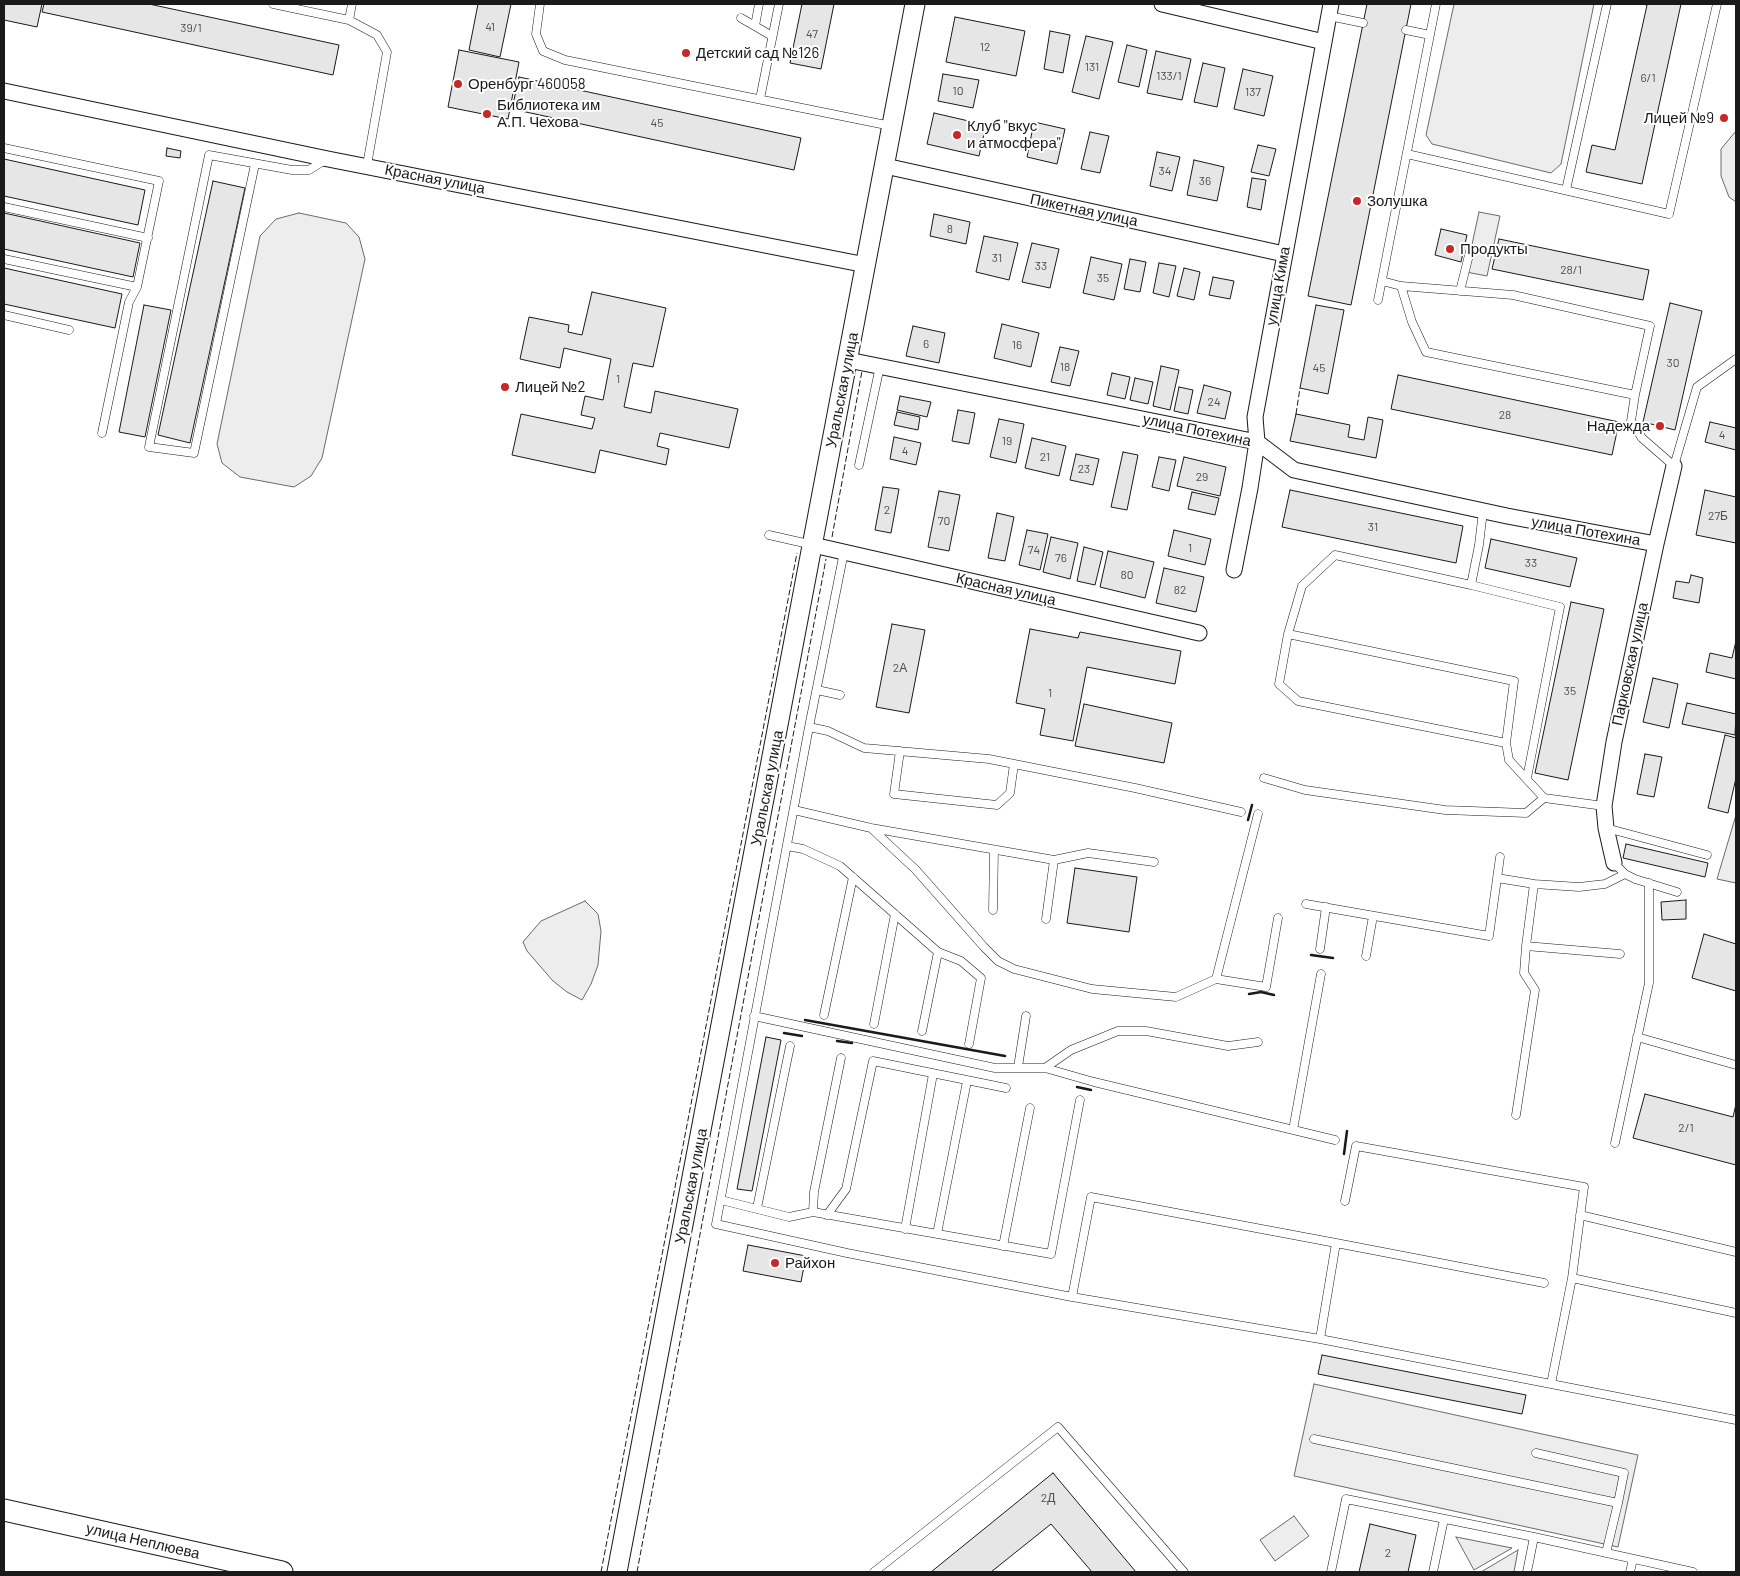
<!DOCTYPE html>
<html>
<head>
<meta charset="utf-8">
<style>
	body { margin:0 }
	#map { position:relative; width:1740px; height:1576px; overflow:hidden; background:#fff; font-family:Barlow,sans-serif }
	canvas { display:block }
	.frame { position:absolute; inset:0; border:5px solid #1a1a1a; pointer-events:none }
</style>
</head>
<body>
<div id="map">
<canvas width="1740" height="1576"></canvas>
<div class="frame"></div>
</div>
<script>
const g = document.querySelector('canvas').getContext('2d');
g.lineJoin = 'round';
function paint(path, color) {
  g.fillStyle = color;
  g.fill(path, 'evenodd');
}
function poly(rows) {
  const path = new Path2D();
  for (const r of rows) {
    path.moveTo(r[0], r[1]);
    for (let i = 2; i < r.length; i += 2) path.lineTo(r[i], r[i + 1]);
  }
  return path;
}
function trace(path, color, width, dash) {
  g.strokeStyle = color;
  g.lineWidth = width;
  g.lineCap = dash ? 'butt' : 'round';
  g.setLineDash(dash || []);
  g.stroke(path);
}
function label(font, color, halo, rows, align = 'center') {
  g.font = font + ' Barlow,sans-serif';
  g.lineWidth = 4;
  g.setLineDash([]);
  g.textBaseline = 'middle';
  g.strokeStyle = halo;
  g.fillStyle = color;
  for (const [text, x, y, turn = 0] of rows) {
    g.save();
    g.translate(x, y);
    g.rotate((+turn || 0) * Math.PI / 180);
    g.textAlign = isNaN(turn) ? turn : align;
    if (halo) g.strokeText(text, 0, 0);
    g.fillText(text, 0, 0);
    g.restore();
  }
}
const built = poly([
	[1454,4,1594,4,1561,164,1551,173,1432,144,1426,135,1454,4],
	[1736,131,1736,202,1729,197,1721,176,1721,149,1736,131],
	[1479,212,1500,216,1487,276,1466,272,1479,212],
	[299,213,346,223,359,237,365,259,322,458,311,476,294,487,240,477,222,463,217,444,260,236,276,219,299,213],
	[1736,815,1736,883,1717,879,1736,815],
	[585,901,598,914,601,931,598,965,591,984,582,1000,567,992,553,981,527,951,523,942,541,921,585,901],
	[1314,1384,1638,1455,1618,1547,1294,1476,1314,1384],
	[1294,1516,1309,1536,1275,1561,1260,1540,1294,1516],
	[1456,1537,1512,1548,1474,1570,1456,1537],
	[1518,1550,1514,1572,1481,1572,1518,1550]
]);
paint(built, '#ededed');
trace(built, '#6a6a6a', 1);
const building = poly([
	[4,4,42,4,37,27,4,20,4,4],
	[44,4,149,4,339,45,333,75,42,12,44,4],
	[478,4,511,4,500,57,469,50,478,4],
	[802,4,834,4,821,69,790,63,802,4],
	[1367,4,1411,4,1351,305,1308,296,1367,4],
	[1642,4,1681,4,1642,184,1586,172,1592,145,1615,150,1647,5,1642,4],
	[955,17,1025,31,1016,76,946,62,955,17],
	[1050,31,1070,35,1063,73,1044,69,1050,31],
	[1086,36,1113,42,1099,99,1072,92,1086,36],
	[1127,45,1147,50,1139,87,1118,82,1127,45],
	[459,50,519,62,508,119,448,107,459,50],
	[1156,51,1191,59,1182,100,1147,93,1156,51],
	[1203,63,1225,68,1217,107,1194,102,1203,63],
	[1243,69,1273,76,1264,116,1234,109,1243,69],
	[943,74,979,80,973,108,938,101,943,74],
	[519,77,801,138,794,170,512,109,519,77],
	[934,113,986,125,979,156,927,144,934,113],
	[1034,122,1065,129,1057,164,1027,157,1034,122],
	[1090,132,1109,136,1100,173,1081,169,1090,132],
	[1258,145,1276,149,1269,176,1251,172,1258,145],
	[167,148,181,151,180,158,166,156,167,148],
	[1157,152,1180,157,1172,191,1150,186,1157,152],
	[4,159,145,190,138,225,4,196,4,159],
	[1194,160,1224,167,1217,201,1187,195,1194,160],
	[1252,178,1266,180,1261,210,1247,207,1252,178],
	[213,181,245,188,190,443,158,435,213,181],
	[4,213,140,243,133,277,4,249,4,213],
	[934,214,970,222,966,244,930,236,934,214],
	[1441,229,1467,235,1461,262,1435,255,1441,229],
	[984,236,1018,243,1009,280,976,272,984,236],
	[1499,239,1649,270,1643,300,1492,269,1499,239],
	[1032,243,1059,249,1050,288,1022,282,1032,243],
	[1091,257,1122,264,1114,300,1083,293,1091,257],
	[1130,259,1146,262,1140,292,1124,289,1130,259],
	[1159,263,1176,266,1169,297,1153,293,1159,263],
	[4,268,122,294,115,328,4,304,4,268],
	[1184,268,1200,272,1194,300,1177,296,1184,268],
	[1213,277,1234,281,1230,299,1209,295,1213,277],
	[592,292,666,308,653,367,633,363,624,407,651,413,655,391,738,409,729,448,660,433,657,446,669,449,666,465,600,450,595,473,512,455,521,414,592,429,595,418,581,415,585,396,603,400,611,359,564,348,560,368,520,359,529,317,569,325,568,332,582,335,592,292],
	[1670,303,1702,311,1675,430,1643,422,1670,303],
	[144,305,171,310,145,437,119,432,144,305],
	[1316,305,1344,310,1328,394,1300,388,1316,305],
	[1002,324,1039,333,1031,367,994,358,1002,324],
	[913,326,945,333,939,363,906,356,913,326],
	[1060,347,1079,351,1070,386,1051,382,1060,347],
	[1161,366,1179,370,1170,410,1153,406,1161,366],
	[1112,373,1130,377,1125,399,1107,395,1112,373],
	[1398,375,1619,422,1612,455,1391,409,1398,375],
	[1135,378,1153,382,1148,404,1130,400,1135,378],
	[1204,385,1231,392,1225,419,1197,413,1204,385],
	[1179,387,1193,390,1188,414,1174,411,1179,387],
	[900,396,931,402,927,417,897,410,900,396],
	[958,410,975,413,969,444,952,441,958,410],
	[897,412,920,417,918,430,894,425,897,412],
	[1296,414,1350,425,1348,437,1364,440,1368,417,1383,420,1376,458,1290,441,1296,414],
	[999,419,1024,424,1016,463,990,457,999,419],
	[1710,422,1736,428,1736,450,1705,442,1710,422],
	[894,437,921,443,916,465,890,459,894,437],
	[1032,438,1066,446,1059,476,1025,468,1032,438],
	[1123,452,1138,455,1127,510,1111,507,1123,452],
	[1076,454,1099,459,1093,485,1070,480,1076,454],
	[1159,457,1176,460,1169,491,1152,487,1159,457],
	[1184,457,1226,467,1220,496,1177,486,1184,457],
	[883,487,899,489,891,533,875,530,883,487],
	[1290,490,1463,526,1456,563,1282,527,1290,490],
	[1705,490,1736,497,1736,543,1696,535,1705,490],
	[939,491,960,495,949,551,928,547,939,491],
	[1192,492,1219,498,1215,515,1188,509,1192,492],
	[997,513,1014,517,1005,561,988,558,997,513],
	[1027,530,1048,534,1040,570,1019,565,1027,530],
	[1174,530,1211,539,1205,565,1168,556,1174,530],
	[1051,537,1078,543,1070,579,1043,572,1051,537],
	[1491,539,1577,558,1570,587,1485,568,1491,539],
	[1084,547,1103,552,1095,585,1077,581,1084,547],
	[1108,551,1154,562,1145,598,1100,587,1108,551],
	[1164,568,1204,577,1196,612,1156,603,1164,568],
	[1691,575,1703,578,1699,603,1673,598,1676,581,1689,583,1691,575],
	[1571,602,1604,609,1568,780,1535,773,1571,602],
	[892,624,925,630,909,713,876,707,892,624],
	[1030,629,1078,638,1080,632,1181,651,1175,684,1087,667,1073,741,1040,735,1045,709,1016,703,1030,629],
	[1736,641,1736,679,1706,672,1710,653,1732,658,1736,641],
	[1653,678,1678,684,1669,728,1643,722,1653,678],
	[1687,703,1736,714,1735,735,1682,724,1687,703],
	[1084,704,1172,723,1164,763,1075,746,1084,704],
	[1725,735,1736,738,1736,778,1728,813,1708,808,1725,735],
	[1645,754,1662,757,1654,797,1637,794,1645,754],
	[1626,844,1708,863,1705,877,1623,858,1626,844],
	[1075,868,1137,877,1129,932,1067,923,1075,868],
	[1686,900,1686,919,1662,920,1661,902,1686,900],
	[1704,934,1736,944,1736,991,1692,978,1704,934],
	[766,1037,781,1040,752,1191,737,1189,766,1037],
	[1645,1094,1733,1117,1736,1104,1736,1165,1633,1138,1645,1094],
	[748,1245,806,1256,801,1282,743,1271,748,1245],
	[1322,1355,1526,1395,1522,1414,1318,1374,1322,1355],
	[1053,1473,1136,1572,1092,1572,1051,1524,991,1572,931,1572,1053,1473],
	[1370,1524,1416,1535,1408,1572,1359,1572,1370,1524]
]);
paint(building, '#e6e6e6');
trace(building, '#1a1a1a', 1);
const service = poly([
	[273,4,349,20],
	[352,4,349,20,377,35,387,52,367,165],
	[540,4,536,34,543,51,565,60,891,126],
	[1329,16,1363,23],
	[741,18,772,36],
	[755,26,759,4],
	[1406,30,1430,35],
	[760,99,779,4],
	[4,148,159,181,137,287,4,259],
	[1407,154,1669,214,1717,4],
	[255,164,194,453,149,447,209,155,292,170,309,170,325,160],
	[1566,190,1607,4],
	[4,207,148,238],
	[1382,281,1401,286,1513,295,1650,326,1635,395,1426,352,1412,322,1401,286],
	[1460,291,1470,251],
	[1378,300,1436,4],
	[4,315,69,330],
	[1635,395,1631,421,1642,438,1674,466,1697,387,1736,359],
	[102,433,129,302,137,287],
	[859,465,880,366],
	[1483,511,1479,545,1471,585,1335,555,1302,586,1288,634,1279,684,1298,701,1506,743],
	[769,535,813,545],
	[844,552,809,727,716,1224,847,1253,1072,1297,1320,1339,1736,1420],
	[1471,585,1560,607,1527,778],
	[1288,634,1514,681,1506,743,1509,760,1544,798,1604,806],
	[817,690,840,695],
	[809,727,828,731,864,748,989,759,1135,788,1241,812],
	[900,751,894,794,997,805,1010,793,1014,764],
	[1264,778,1305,790,1445,810,1526,813,1544,798],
	[794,810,871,828,1054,860,1046,919],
	[871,828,916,870,984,947,998,961,1014,969,1092,989,1176,997,1216,979,1266,987,1278,918],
	[1606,828,1707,855],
	[787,846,803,849,840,866,938,952,961,961,981,978,969,1044],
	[1054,860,1088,853,1154,862],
	[1614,863,1625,874,1635,879,1677,892],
	[1497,878,1534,884],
	[1306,904,1489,936,1500,857],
	[993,910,994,850],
	[1320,949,1326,907],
	[1620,954,1526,946,1534,884,1579,887,1605,884,1625,874],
	[1366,956,1373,916],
	[1216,979,1258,814],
	[824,1015,853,877],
	[754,1016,995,1068,1045,1068,1094,1082,1335,1140],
	[874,1024,895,914],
	[922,1031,938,952],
	[1637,1037,1736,1065],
	[1018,1067,1026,1016],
	[1045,1068,1071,1050,1118,1031,1146,1031,1228,1046,1258,1042],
	[1516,1115,1535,990,1524,973,1526,946],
	[1293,1130,1321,974],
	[1615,1143,1649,983,1649,883],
	[721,1200,789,1217,813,1212,1051,1254,1080,1100],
	[1345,1201,1356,1146,1584,1187,1572,1278,1551,1384],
	[757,1208,790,1046],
	[813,1212,814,1192,841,1058],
	[827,1215,846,1189,873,1061,1006,1088],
	[1580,1215,1736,1252],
	[905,1229,933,1074],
	[937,1234,967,1081],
	[1336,1243,1544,1283],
	[1003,1246,1030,1108],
	[1572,1278,1736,1313],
	[1072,1297,1091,1197,1336,1243,1320,1339],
	[1314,1439,1618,1503,1624,1473,1536,1453],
	[1534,1537,1693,1572],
	[1606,1553,1618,1503],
	[874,1572,1058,1427,1184,1572],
	[1331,1572,1346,1499,1534,1537,1527,1572],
	[1433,1572,1444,1519],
	[1630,1572,1633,1559]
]);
const minor = poly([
	[1162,4,1324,42],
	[4,91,328,159,866,265],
	[885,166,1284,254],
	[848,360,1257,442,1294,470,1507,516,1656,544],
	[813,545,1199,633],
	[1234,570,1250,488,1257,442,1255,417,1331,4],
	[1614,863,1606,828,1604,806,1614,742,1656,544,1674,466]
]);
const tertiary = poly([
	[617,1572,915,4]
]);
const secondary = poly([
	[4,1510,282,1572]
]);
trace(service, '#1a1a1a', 9);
trace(minor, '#1a1a1a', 17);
trace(tertiary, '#1a1a1a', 21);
trace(secondary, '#1a1a1a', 23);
trace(service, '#fff', 8);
trace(minor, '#fff', 15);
trace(tertiary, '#fff', 19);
trace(secondary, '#fff', 21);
trace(poly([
	[1296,414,1300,388],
	[832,537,862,371],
	[601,1572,797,553],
	[637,1572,826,559]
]), '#1a1a1a', 1, [6, 2.5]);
trace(poly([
	[1248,820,1252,805],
	[1311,955,1333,958],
	[1249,994,1261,992,1274,995],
	[805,1020,1005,1056],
	[784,1033,802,1036],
	[837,1041,852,1043],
	[1077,1087,1091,1090],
	[1344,1154,1347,1131]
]), '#1a1a1a', 2.5);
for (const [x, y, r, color] of [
	[686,53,5,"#c62828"],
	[458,84,5,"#c62828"],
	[487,114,5,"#c62828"],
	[1724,118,5,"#c62828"],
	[957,135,5,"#c62828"],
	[1357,201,5,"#c62828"],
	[1450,249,5,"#c62828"],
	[505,387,5,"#c62828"],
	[1660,426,5,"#c62828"],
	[775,1263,5,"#c62828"]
]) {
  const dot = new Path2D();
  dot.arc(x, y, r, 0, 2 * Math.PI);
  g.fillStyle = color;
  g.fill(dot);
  trace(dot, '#fff', 2);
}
label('12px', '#4d4d4d', null, [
	["41",490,27],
	["39/1",191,28],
	["47",812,34],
	["12",985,47],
	["131",1092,67],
	["133/1",1169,76],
	["6/1",1648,78],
	["10",958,91],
	["137",1253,92],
	["45",657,123],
	["34",1165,171],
	["36",1205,181],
	["8",950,229],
	["31",997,258],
	["33",1041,266],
	["28/1",1571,270],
	["35",1103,278],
	["6",926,344],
	["16",1017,345],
	["30",1673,363],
	["18",1065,367],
	["45",1319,368],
	["1",618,379],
	["24",1214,402],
	["28",1505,415],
	["4",1722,435],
	["19",1007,441],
	["4",905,451],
	["21",1045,457],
	["23",1084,469],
	["29",1202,477],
	["2",887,510],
	["27Б",1718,516],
	["70",944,521],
	["31",1373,527],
	["1",1190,548],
	["74",1034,550],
	["76",1061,558],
	["33",1531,563],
	["80",1127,575],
	["82",1180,590],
	["2А",900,668],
	["35",1570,691],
	["1",1050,693],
	["2/1",1686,1128],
	["2Д",1048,1498],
	["2",1388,1553]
]);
label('15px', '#1a1a1a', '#fff', [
	["Детский сад №126",696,53],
	["Оренбург 460058",468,84],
	["Библиотека им",497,105],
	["А.П. Чехова",497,122],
	["Лицей №9",1714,118,"right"],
	["Клуб \"вкус",967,126],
	["и атмосфера\"",967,143],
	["Золушка",1367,201],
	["Продукты",1460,249],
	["Лицей №2",515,387],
	["Надежда",1650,426,"right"],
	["Райхон",785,1263]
], 'left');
label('15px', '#1a1a1a', '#fff', [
	["Красная улица",435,179,11],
	["Пикетная улица",1084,210,12],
	["улица Кима",1278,286,-80],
	["Уральская улица",842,390,-79],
	["улица Потехина",1197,430,12],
	["улица Потехина",1586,531,10],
	["Красная улица",1006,589,13],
	["Парковская улица",1630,664,-78],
	["Уральская улица",767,788,-79],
	["Уральская улица",691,1186,-79],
	["улица Неплюева",143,1541,13]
]);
</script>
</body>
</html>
